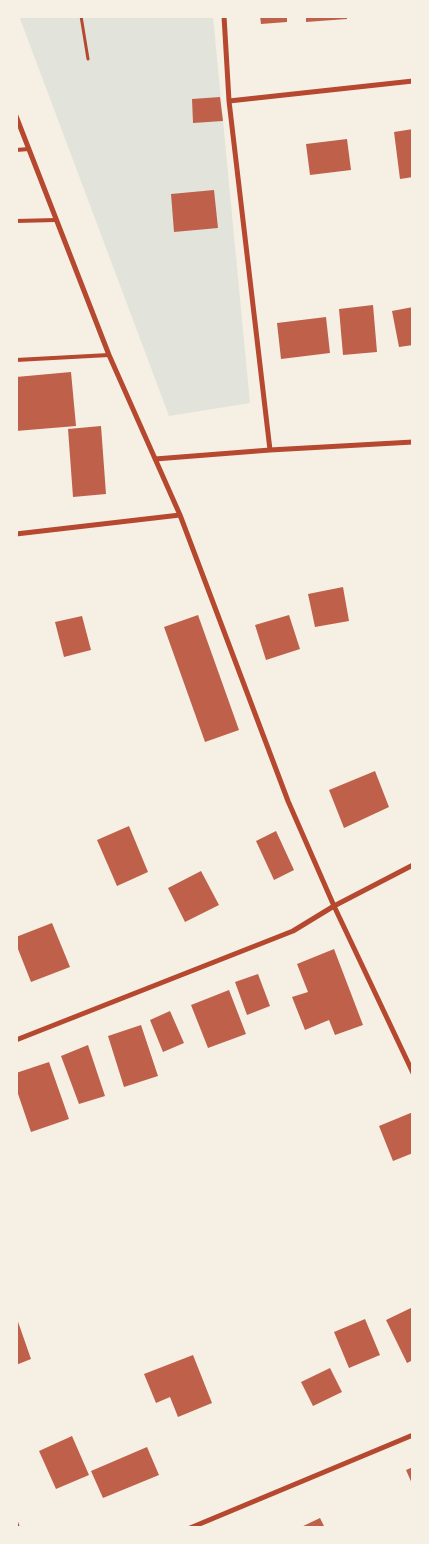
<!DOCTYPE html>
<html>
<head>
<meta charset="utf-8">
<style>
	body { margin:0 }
	#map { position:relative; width:429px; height:1544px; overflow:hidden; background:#f6efe4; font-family:Montserrat,sans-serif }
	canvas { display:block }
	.frame { position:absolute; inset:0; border:18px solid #f6efe4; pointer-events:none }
</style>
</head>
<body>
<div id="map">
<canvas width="429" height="1544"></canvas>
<div class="frame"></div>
</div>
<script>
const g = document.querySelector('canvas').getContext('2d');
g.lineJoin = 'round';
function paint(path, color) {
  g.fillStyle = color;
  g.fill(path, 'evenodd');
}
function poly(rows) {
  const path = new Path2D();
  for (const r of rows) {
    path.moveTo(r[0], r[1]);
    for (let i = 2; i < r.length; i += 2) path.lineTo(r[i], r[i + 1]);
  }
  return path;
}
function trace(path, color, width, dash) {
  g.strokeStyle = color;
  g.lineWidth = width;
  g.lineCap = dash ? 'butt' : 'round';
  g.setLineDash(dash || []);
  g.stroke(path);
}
paint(poly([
	[19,16,213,16,250,403,169,416]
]), '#e2e4dc');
paint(poly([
	[260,16,287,16,287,22,261,24],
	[306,16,347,16,347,19,306,22],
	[220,97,223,121,193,123,192,99],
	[413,129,413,177,400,179,394,132],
	[347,139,351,170,310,175,306,144],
	[214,190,218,228,174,232,171,194],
	[373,305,377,352,343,355,339,309],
	[413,307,413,345,399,347,392,311],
	[326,317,330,353,281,359,277,323],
	[71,372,76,426,16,431,16,377],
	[101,426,106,494,73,497,68,429],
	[343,587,349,621,315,627,308,594],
	[198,615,239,730,205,742,164,627],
	[289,615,300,649,266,660,255,625],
	[82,616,91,650,64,657,55,622],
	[375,771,389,807,344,828,329,790],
	[129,826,148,872,117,886,97,840],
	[276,831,294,870,274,880,256,841],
	[201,871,219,905,185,922,168,888],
	[52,923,70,967,31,982,16,944,16,937],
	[334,949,363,1025,335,1035,329,1020,305,1030,292,997,308,992,297,964],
	[258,974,270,1006,247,1015,235,982],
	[229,990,246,1034,208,1048,191,1005],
	[170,1011,184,1043,163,1052,150,1020],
	[141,1025,158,1076,124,1087,108,1036],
	[88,1045,105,1096,79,1104,61,1056],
	[49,1062,69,1119,31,1132,16,1088,16,1073],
	[413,1112,413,1153,393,1161,379,1126],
	[413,1307,413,1360,407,1363,386,1320],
	[16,1316,31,1359,16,1365],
	[365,1319,380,1355,349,1368,334,1332],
	[193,1355,212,1403,178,1417,170,1397,156,1403,144,1374],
	[330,1368,342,1392,313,1406,301,1382],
	[72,1436,89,1475,56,1489,39,1451],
	[147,1447,159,1475,103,1498,91,1471],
	[413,1467,413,1486,406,1470],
	[320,1518,325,1528,299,1528]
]), '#bf614a');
trace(poly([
	[81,16,88,59]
]), '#b5482f', 3);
trace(poly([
	[16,150,29,149],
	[16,221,56,220],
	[16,360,109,355],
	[16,1522,18,1528]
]), '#b5482f', 4);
trace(poly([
	[224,16,229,101,270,450],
	[229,101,413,81],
	[16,116,109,355,180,515,288,801,334,906,413,1073],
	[155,459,270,450,413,442],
	[16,534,180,515],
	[16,1040,293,931,334,906,413,865],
	[190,1528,413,1435]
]), '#b5482f', 5);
</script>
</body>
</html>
